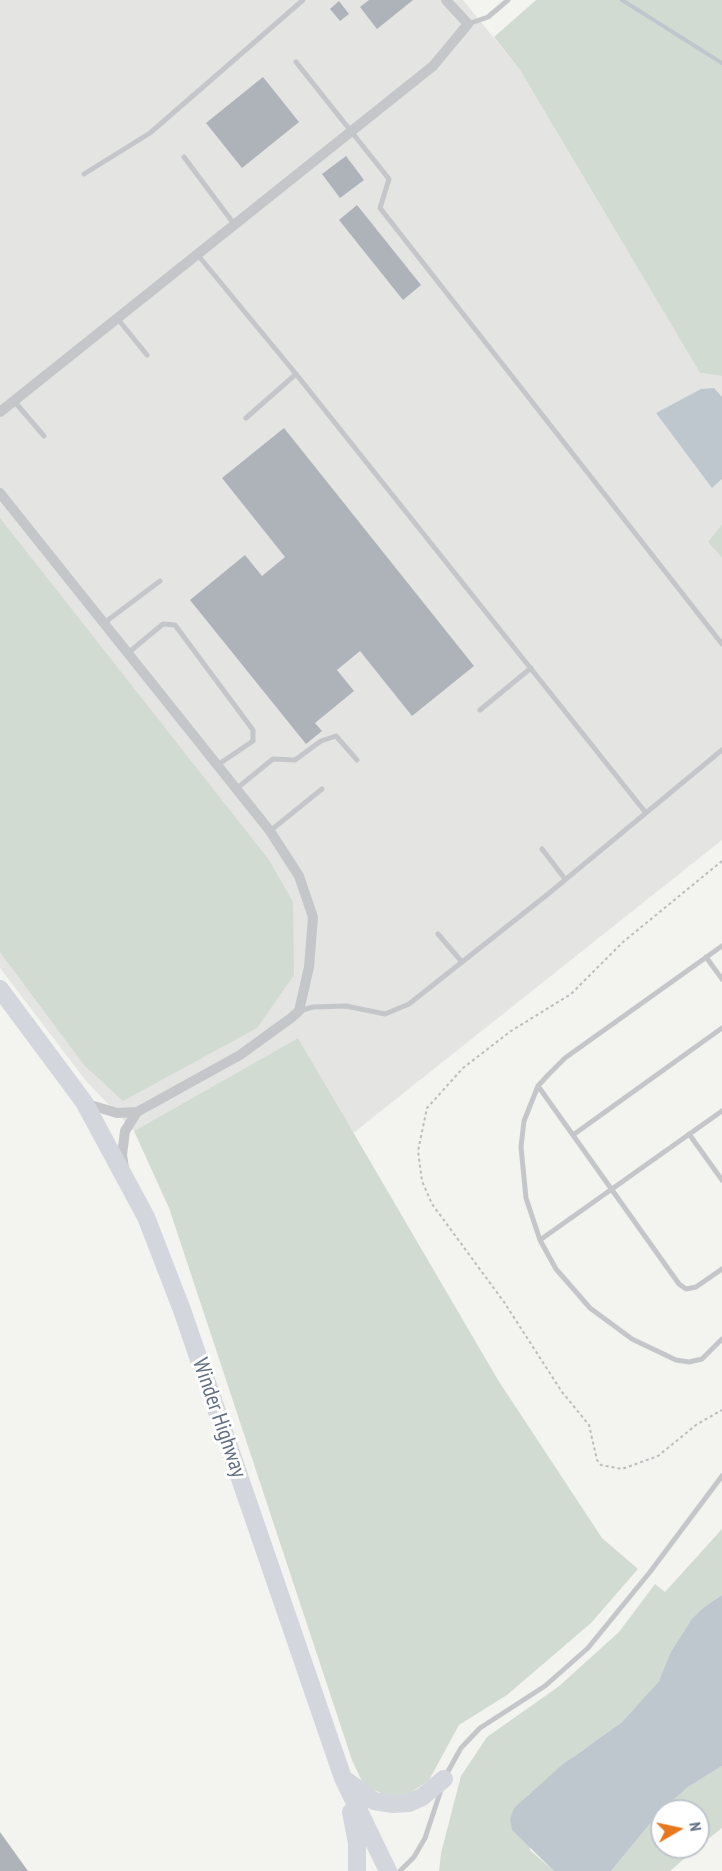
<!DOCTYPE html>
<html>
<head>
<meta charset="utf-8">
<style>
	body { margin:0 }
	#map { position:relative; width:722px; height:1871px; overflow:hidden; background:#f3f4ef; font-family:"PT Sans Narrow",sans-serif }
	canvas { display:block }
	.north { position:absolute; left:650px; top:1799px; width:60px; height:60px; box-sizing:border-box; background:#fff; border:2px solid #c0c5cd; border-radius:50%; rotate:81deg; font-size:16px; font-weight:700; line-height:24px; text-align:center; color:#626d82 }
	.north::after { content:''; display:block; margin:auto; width:21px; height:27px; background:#e7781d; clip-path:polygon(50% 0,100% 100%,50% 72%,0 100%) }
</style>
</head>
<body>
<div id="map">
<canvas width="722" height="1871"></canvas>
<div class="north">N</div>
</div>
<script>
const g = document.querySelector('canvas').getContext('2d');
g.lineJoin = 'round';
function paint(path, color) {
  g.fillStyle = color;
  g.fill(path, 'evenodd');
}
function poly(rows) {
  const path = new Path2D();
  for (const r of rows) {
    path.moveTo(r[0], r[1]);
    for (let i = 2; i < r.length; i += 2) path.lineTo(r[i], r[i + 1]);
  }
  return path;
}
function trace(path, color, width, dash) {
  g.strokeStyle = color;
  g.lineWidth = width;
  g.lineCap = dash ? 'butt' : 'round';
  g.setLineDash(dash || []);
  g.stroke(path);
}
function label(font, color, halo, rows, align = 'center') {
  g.font = font + ' "PT Sans Narrow",sans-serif';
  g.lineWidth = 6;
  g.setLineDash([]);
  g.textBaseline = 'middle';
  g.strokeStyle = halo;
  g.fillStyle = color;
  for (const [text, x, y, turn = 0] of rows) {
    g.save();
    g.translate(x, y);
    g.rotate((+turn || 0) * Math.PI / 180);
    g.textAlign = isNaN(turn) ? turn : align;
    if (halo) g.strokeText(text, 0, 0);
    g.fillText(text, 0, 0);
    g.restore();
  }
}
paint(poly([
	[0,0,463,0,520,70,700,373,722,376,722,524,708,542,722,558,722,840,352,1134,298,1038,134,1131,86,1081,0,968]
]), '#e4e4e3');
paint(poly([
	[536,0,722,0,722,376,700,373,520,70,494,37],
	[0,518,269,860,293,902,294,975,257,1028,123,1101,84,1065,0,952],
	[722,524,722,558,708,542],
	[298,1038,498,1380,602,1538,638,1569,591,1623,507,1695,459,1725,429,1780,406,1796,386,1795,364,1786,352,1760,169,1208,134,1131],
	[722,1529,722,1595,704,1607,687,1628,659,1681,622,1722,573,1757,549,1780,528,1795,530,1850,554,1871,439,1871,441,1853,461,1776,487,1737,558,1687,619,1632,655,1584,665,1592],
	[722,1766,722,1828,698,1847,698,1811,662,1811,662,1847,698,1847,670,1871,611,1871,659,1813,688,1787]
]), '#d2dbd1');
paint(poly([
	[714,388,722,397,722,479,712,488,656,413,701,389],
	[722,1595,722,1766,688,1787,659,1813,611,1871,554,1871,512,1830,510,1819,514,1808,562,1765,622,1722,659,1681,671,1652,692,1619,704,1607]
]), '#bfc7ce');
trace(poly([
	[622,0,722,63]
]), '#bfc7ce', 4);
paint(poly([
	[369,0,413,0,377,29,360,7],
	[339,1,349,14,340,21,330,9],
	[263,77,299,122,242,168,206,123],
	[346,156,364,180,340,198,322,174],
	[357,205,421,285,403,300,339,220],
	[284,428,474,666,412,716,360,651,337,670,354,691,315,723,322,731,306,744,190,600,245,555,262,576,285,557,222,478],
	[0,1832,28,1871,0,1871]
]), '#aeb3ba');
trace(poly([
	[722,861,623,942,571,994,511,1031,463,1068,427,1108,418,1151,422,1181,432,1204,504,1302,562,1392,589,1425,597,1460,601,1465,622,1469,658,1456,696,1425,722,1410]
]), '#bbbcbf', 2, [3, 3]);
trace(poly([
	[468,24,488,17,508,0],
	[296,62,389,179,380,208,722,644],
	[184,157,234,224],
	[84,174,150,133,303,0],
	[197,254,296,374,246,418],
	[117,318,147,355],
	[296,374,646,813],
	[14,401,44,436],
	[104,623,160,581],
	[128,653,163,624,175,625,253,730,253,741,216,766],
	[480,710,531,668],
	[236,789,273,759,295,760,321,741,336,736,357,760],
	[270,831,322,789],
	[542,849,565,879],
	[438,934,462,962],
	[722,946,565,1058,548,1075,538,1086,524,1121,521,1147,526,1198,540,1240,556,1269,590,1308,632,1339,676,1360,689,1362,702,1359,722,1339],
	[706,957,722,979],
	[299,1011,313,1007,346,1006,385,1014,409,1004,548,894,722,750],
	[538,1086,679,1284,686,1289,696,1287,722,1269],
	[689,1134,722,1180],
	[573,1135,722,1028],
	[540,1240,722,1111],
	[446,1775,461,1748,480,1728,545,1686,588,1648,650,1572,722,1476],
	[400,1871,414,1857,425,1838,441,1790]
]), '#c4c6ca', 5);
trace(poly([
	[0,412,433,66,468,24,446,0],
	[0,493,270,831,299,876,313,917,309,967,299,1011,291,1018,240,1055,137,1112,117,1113,87,1104],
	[124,1168,122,1155,125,1131,137,1112]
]), '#c4c6ca', 10);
trace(poly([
	[0,989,84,1102,146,1217,182,1310,343,1778,388,1871],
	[347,1781,374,1801,393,1804,409,1803,422,1797,444,1779],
	[351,1812,357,1843,357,1871]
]), '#d3d6dc', 18);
label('22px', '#626d82', '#fff', [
	["Winder Highway",219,1418,71]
]);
</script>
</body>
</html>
